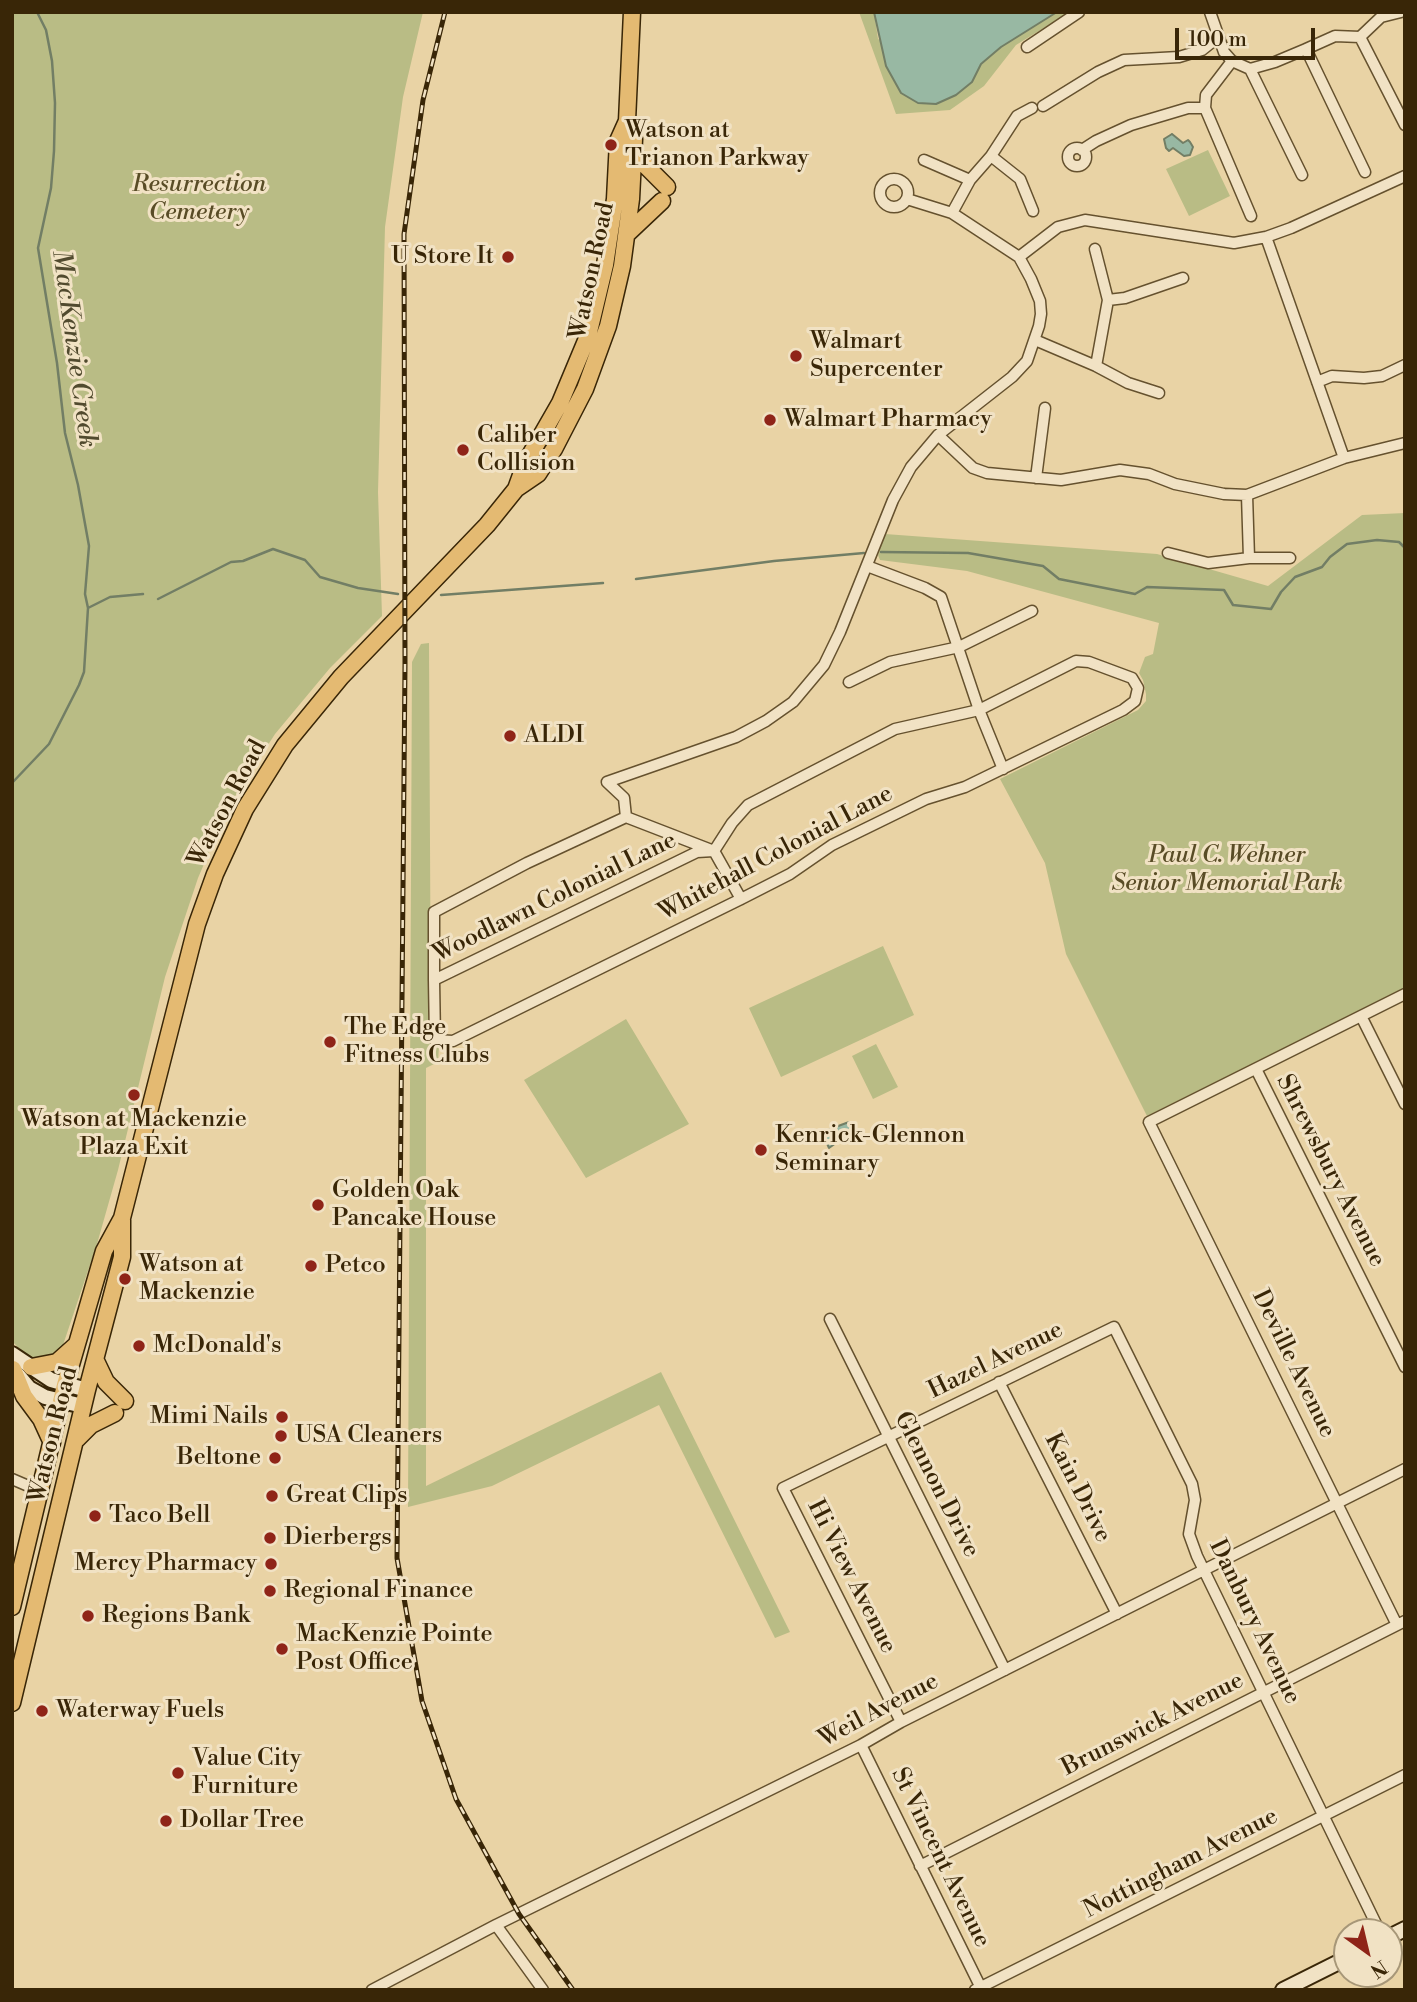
<!DOCTYPE html>
<html>
<head>
<meta charset="utf-8">
<style>
	body { margin:0 }
	#map { position:relative; width:1417px; height:2002px; overflow:hidden; background:#e9d3a5; font-family:"Libre Bodoni",serif }
	canvas { display:block }
	.frame { position:absolute; inset:0; border:14px solid #392607; pointer-events:none }
	.north { position:absolute; left:1333px; top:1918px; width:70px; height:70px; box-sizing:border-box; background:#f1e2c4; border:2px solid #a79778; border-radius:50%; rotate:146deg; font-size:19px; font-weight:700; line-height:28px; text-align:center; color:#392607 }
	.north::after { content:''; display:block; margin:auto; width:24px; height:32px; background:#8f2418; clip-path:polygon(50% 0,100% 100%,50% 72%,0 100%) }
	.scale { position:absolute; left:1175px; top:28px; width:140px; height:32px; box-sizing:border-box; border:4px solid #392607; border-top:0; padding-left:9px; font-size:21px; line-height:24px; white-space:nowrap; color:#392607; -webkit-text-stroke:5px #f1e2c4; paint-order:stroke }
</style>
</head>
<body>
<div id="map">
<canvas width="1417" height="2002"></canvas>
<div class="frame"></div>
<div class="north">N</div>
<div class="scale">100 m</div>
</div>
<script>
const g = document.querySelector('canvas').getContext('2d');
g.lineJoin = 'round';
function paint(path, color) {
  g.fillStyle = color;
  g.fill(path, 'evenodd');
}
function poly(rows) {
  const path = new Path2D();
  for (const r of rows) {
    if (r.length === 3) {
      path.moveTo(r[0] + r[2], r[1]);
      path.arc(r[0], r[1], r[2], 0, 2 * Math.PI);
      continue;
    }
    path.moveTo(r[0], r[1]);
    for (let i = 2; i < r.length; i += 2) path.lineTo(r[i], r[i + 1]);
  }
  return path;
}
function trace(path, color, width, dash) {
  g.strokeStyle = color;
  g.lineWidth = width;
  g.lineCap = dash ? 'butt' : 'round';
  g.setLineDash(dash || []);
  g.stroke(path);
}
function label(font, color, halo, rows, align = 'center') {
  g.font = font + ' "Libre Bodoni",serif';
  g.lineWidth = 6;
  g.setLineDash([]);
  g.textBaseline = 'middle';
  g.strokeStyle = halo;
  g.fillStyle = color;
  for (const [text, x, y, turn = 0] of rows) {
    g.save();
    g.translate(x, y);
    g.rotate((+turn || 0) * Math.PI / 180);
    g.textAlign = isNaN(turn) ? turn : align;
    if (halo) g.strokeText(text, 0, 0);
    g.fillText(text, 0, 0);
    g.restore();
  }
}
paint(poly([
	[12,12,423,12,403,97,385,227,378,492,382,616,330,668,275,734,229,806,198,878,165,977,118,1170,97,1244,63,1345,56,1353,37,1361,27,1357,12,1341],
	[859,12,874,12,878,39,972,82,981,64,1001,47,1057,12,1070,12,1016,45,984,86,950,110,896,114],
	[1208,150,1230,196,1189,216,1166,169],
	[1405,513,1405,988,1147,1116,1066,954,1045,863,1000,779,1138,710,1146,701,1146,694,1143,680,1139,673,1145,657,1153,654,1159,623,967,571,880,560,878,555,885,534,1157,554,1268,586,1362,515],
	[429,643,431,1046,439,1046,438,1062,426,1068,426,1486,661,1372,790,1632,775,1638,659,1405,492,1486,408,1507,412,662,421,644],
	[883,946,914,1015,781,1077,749,1008],
	[626,1019,689,1124,586,1178,524,1080],
	[876,1044,898,1087,873,1099,852,1056]
]), '#b9bc85');
const water = poly([
	[874,12,1013,13,1057,12,1001,47,981,64,972,82,956,95,936,104,918,103,901,93,886,66,874,12],
	[1172,134,1183,143,1188,140,1190,142,1193,147,1190,155,1184,156,1173,148,1169,151,1166,148,1164,139,1172,134],
	[849,1122,853,1131,829,1148,822,1132,849,1122]
]);
paint(water, '#98b8a3');
trace(water, '#727e65', 2);
trace(poly([
	[881,552,968,553,1043,566,1059,579,1135,594,1147,587,1224,590,1233,605,1271,609,1281,592,1295,577,1322,567,1330,557,1347,544,1377,540,1399,542,1405,548],
	[636,579,774,561,864,553],
	[441,595,603,583],
	[158,599,231,562,243,561,273,549,305,560,320,577,358,588,398,594],
	[88,608,110,597,143,594],
	[12,783,49,744,79,685,84,672,88,608,85,594,89,546,78,485,65,433,57,363,38,248,51,188,54,151,55,103,52,61,46,30,37,12]
]), '#727e65', 2.5);
const street = poly([
	[1210,12,1224,52,1232,61,1250,69,1275,62,1306,49,1365,172],
	[1360,37,1405,125],
	[1027,47,1079,12],
	[1306,49,1335,36,1360,37,1381,17,1401,12],
	[1232,61,1206,95,1205,108,1251,216],
	[1250,69,1302,175],
	[1043,106,1098,72,1124,60,1179,57,1202,50,1217,38],
	[1077,157,9],
	[1082,150,1096,141,1131,125,1188,108,1205,108],
	[991,156,1020,179,1033,211],
	[924,160,970,180],
	[894,193,14],
	[952,213,970,180,991,156,1017,116,1032,108],
	[1266,237,1344,458],
	[1095,249,1108,300,1096,366],
	[1019,257,1058,227,1085,220,1234,243,1266,237,1291,228,1405,176],
	[1108,300,1125,298,1183,278],
	[1035,340,1096,366,1128,383,1159,393],
	[1317,382,1332,376,1364,378,1382,376,1405,365],
	[938,435,973,468,987,473,1061,480,1120,470,1149,474,1175,484,1224,494,1247,495,1344,458,1405,443],
	[1036,478,1045,408],
	[1247,495,1249,558],
	[1168,553,1208,563,1249,558,1290,558],
	[867,566,925,588,941,597,979,710,1003,769],
	[849,682,890,662,959,647,1032,611],
	[626,817,624,798,607,782,736,737,766,721,793,702,824,665,840,632,893,500,911,467,938,435,1012,377,1027,361,1039,326,1041,314,1040,301,1031,279,1019,257,952,213,907,199],
	[434,980,697,852,714,851,732,823,748,805,895,729,979,710,1076,661,1089,662,1132,678,1138,688,1135,701,1123,710,965,787,926,799,832,845,790,874,741,899,453,1041,435,1040,434,980,434,912,527,863,626,817,714,851,741,899],
	[1361,1016,1405,1104],
	[1256,1069,1405,1367],
	[830,1319,1005,1670],
	[999,1382,1117,1614],
	[12,1479,40,1491],
	[1397,1625,1149,1122,1405,994],
	[901,1722,783,1488,1114,1327,1192,1484,1195,1500,1189,1534,1197,1556,1380,1932],
	[861,1745,982,1990],
	[920,1866,1405,1621],
	[496,1925,543,1990],
	[372,1990,496,1925,861,1745,901,1722,1405,1469],
	[975,1990,1405,1775]
]);
const secondary = poly([
	[12,1354,51,1380,87,1390],
	[18,1375,29,1388,45,1397,83,1406],
	[1389,1937,1405,1929],
	[1283,1990,1347,1958]
]);
const primary = poly([
	[634,154,667,187],
	[627,234,662,201],
	[516,489,538,474,554,449,585,389,608,326,622,266,631,199,634,139,627,121],
	[96,1361,106,1382,125,1401],
	[31,1367,57,1362,76,1345],
	[13,1369,24,1396,41,1419,52,1443],
	[77,1439,91,1425,115,1413],
	[12,1607,65,1385,104,1251,122,1218,197,924,215,874,245,809,285,745,341,677,487,525,516,489,525,464,560,403,588,336,605,265,615,199,618,141,627,121,632,12],
	[12,1703,87,1390,122,1257,122,1220]
]);
trace(street, '#65512e', 13);
trace(secondary, '#392607', 18);
trace(primary, '#392607', 19);
trace(street, '#f1e2c4', 10);
trace(secondary, '#f1e2c4', 14);
trace(primary, '#e4ba72', 16);
const rail = poly([
	[445,12,423,100,404,234,405,664,397,1558,422,1701,456,1799,519,1914,573,1990]
]);
trace(rail, '#392607', 5);
trace(rail, '#f1e2c4', 2.5, [8]);
for (const [x, y, r, color] of [
	[611,145,7,"#8f2418"],
	[508,257,7,"#8f2418"],
	[796,356,7,"#8f2418"],
	[770,420,7,"#8f2418"],
	[463,450,7,"#8f2418"],
	[510,736,7,"#8f2418"],
	[330,1042,7,"#8f2418"],
	[134,1095,7,"#8f2418"],
	[761,1150,7,"#8f2418"],
	[318,1205,7,"#8f2418"],
	[311,1266,7,"#8f2418"],
	[125,1279,7,"#8f2418"],
	[139,1346,7,"#8f2418"],
	[282,1417,7,"#8f2418"],
	[281,1436,7,"#8f2418"],
	[275,1458,7,"#8f2418"],
	[272,1496,7,"#8f2418"],
	[95,1516,7,"#8f2418"],
	[270,1538,7,"#8f2418"],
	[271,1564,7,"#8f2418"],
	[270,1591,7,"#8f2418"],
	[88,1616,7,"#8f2418"],
	[282,1649,7,"#8f2418"],
	[42,1711,7,"#8f2418"],
	[178,1773,7,"#8f2418"],
	[166,1821,7,"#8f2418"]
]) {
  const dot = new Path2D();
  dot.arc(x, y, r, 0, 2 * Math.PI);
  g.fillStyle = color;
  g.fill(dot);
  trace(dot, '#f1e2c4', 2.5);
}
label('24px', '#392607', '#f1e2c4', [
	["Watson at",625,131],
	["Trianon Parkway",625,159],
	["U Store It",494,257,"right"],
	["Walmart",810,342],
	["Supercenter",810,370],
	["Walmart Pharmacy",784,420],
	["Caliber",477,436],
	["Collision",477,464],
	["ALDI",524,736],
	["The Edge",344,1028],
	["Fitness Clubs",344,1056],
	["Watson at Mackenzie",134,1120,"center"],
	["Plaza Exit",134,1148,"center"],
	["Kenrick-Glennon",775,1136],
	["Seminary",775,1164],
	["Golden Oak",332,1191],
	["Pancake House",332,1219],
	["Watson at",139,1265],
	["Mackenzie",139,1293],
	["Petco",325,1266],
	["McDonald's",153,1346],
	["Mimi Nails",268,1417,"right"],
	["USA Cleaners",295,1436],
	["Beltone",261,1458,"right"],
	["Great Clips",286,1496],
	["Taco Bell",109,1516],
	["Dierbergs",284,1538],
	["Mercy Pharmacy",257,1564,"right"],
	["Regional Finance",284,1591],
	["Regions Bank",102,1616],
	["MacKenzie Pointe",296,1635],
	["Post Office",296,1663],
	["Waterway Fuels",56,1711],
	["Value City",192,1759],
	["Furniture",192,1787],
	["Dollar Tree",180,1821]
], 'left');
label('italic 24px', '#594c26', '#f1e2c4', [
	["Resurrection",199,185],
	["Cemetery",199,213],
	["Paul C. Wehner",1227,856],
	["Senior Memorial Park",1227,884]
]);
label('24px', '#392607', '#f1e2c4', [
	["Watson Road",593,271,-78],
	["Watson Road",228,804,-62],
	["Whitehall Colonial Lane",776,854,-28],
	["Woodlawn Colonial Lane",555,898,-26],
	["Shrewsbury Avenue",1330,1171,63],
	["Hazel Avenue",996,1361,-26],
	["Deville Avenue",1293,1364,64],
	["Watson Road",54,1435,-76],
	["Glennon Drive",936,1485,63],
	["Kain Drive",1077,1488,63],
	["Hi View Avenue",851,1577,63],
	["Danbury Avenue",1254,1622,64],
	["Weil Avenue",879,1711,-28],
	["Brunswick Avenue",1153,1725,-27],
	["St Vincent Avenue",940,1858,64],
	["Nottingham Avenue",1181,1864,-27]
]);
label('italic 26px', '#514a2e', '#f1e2c4', [
	["MacKenzie Creek",73,349,82]
]);
</script>
</body>
</html>
